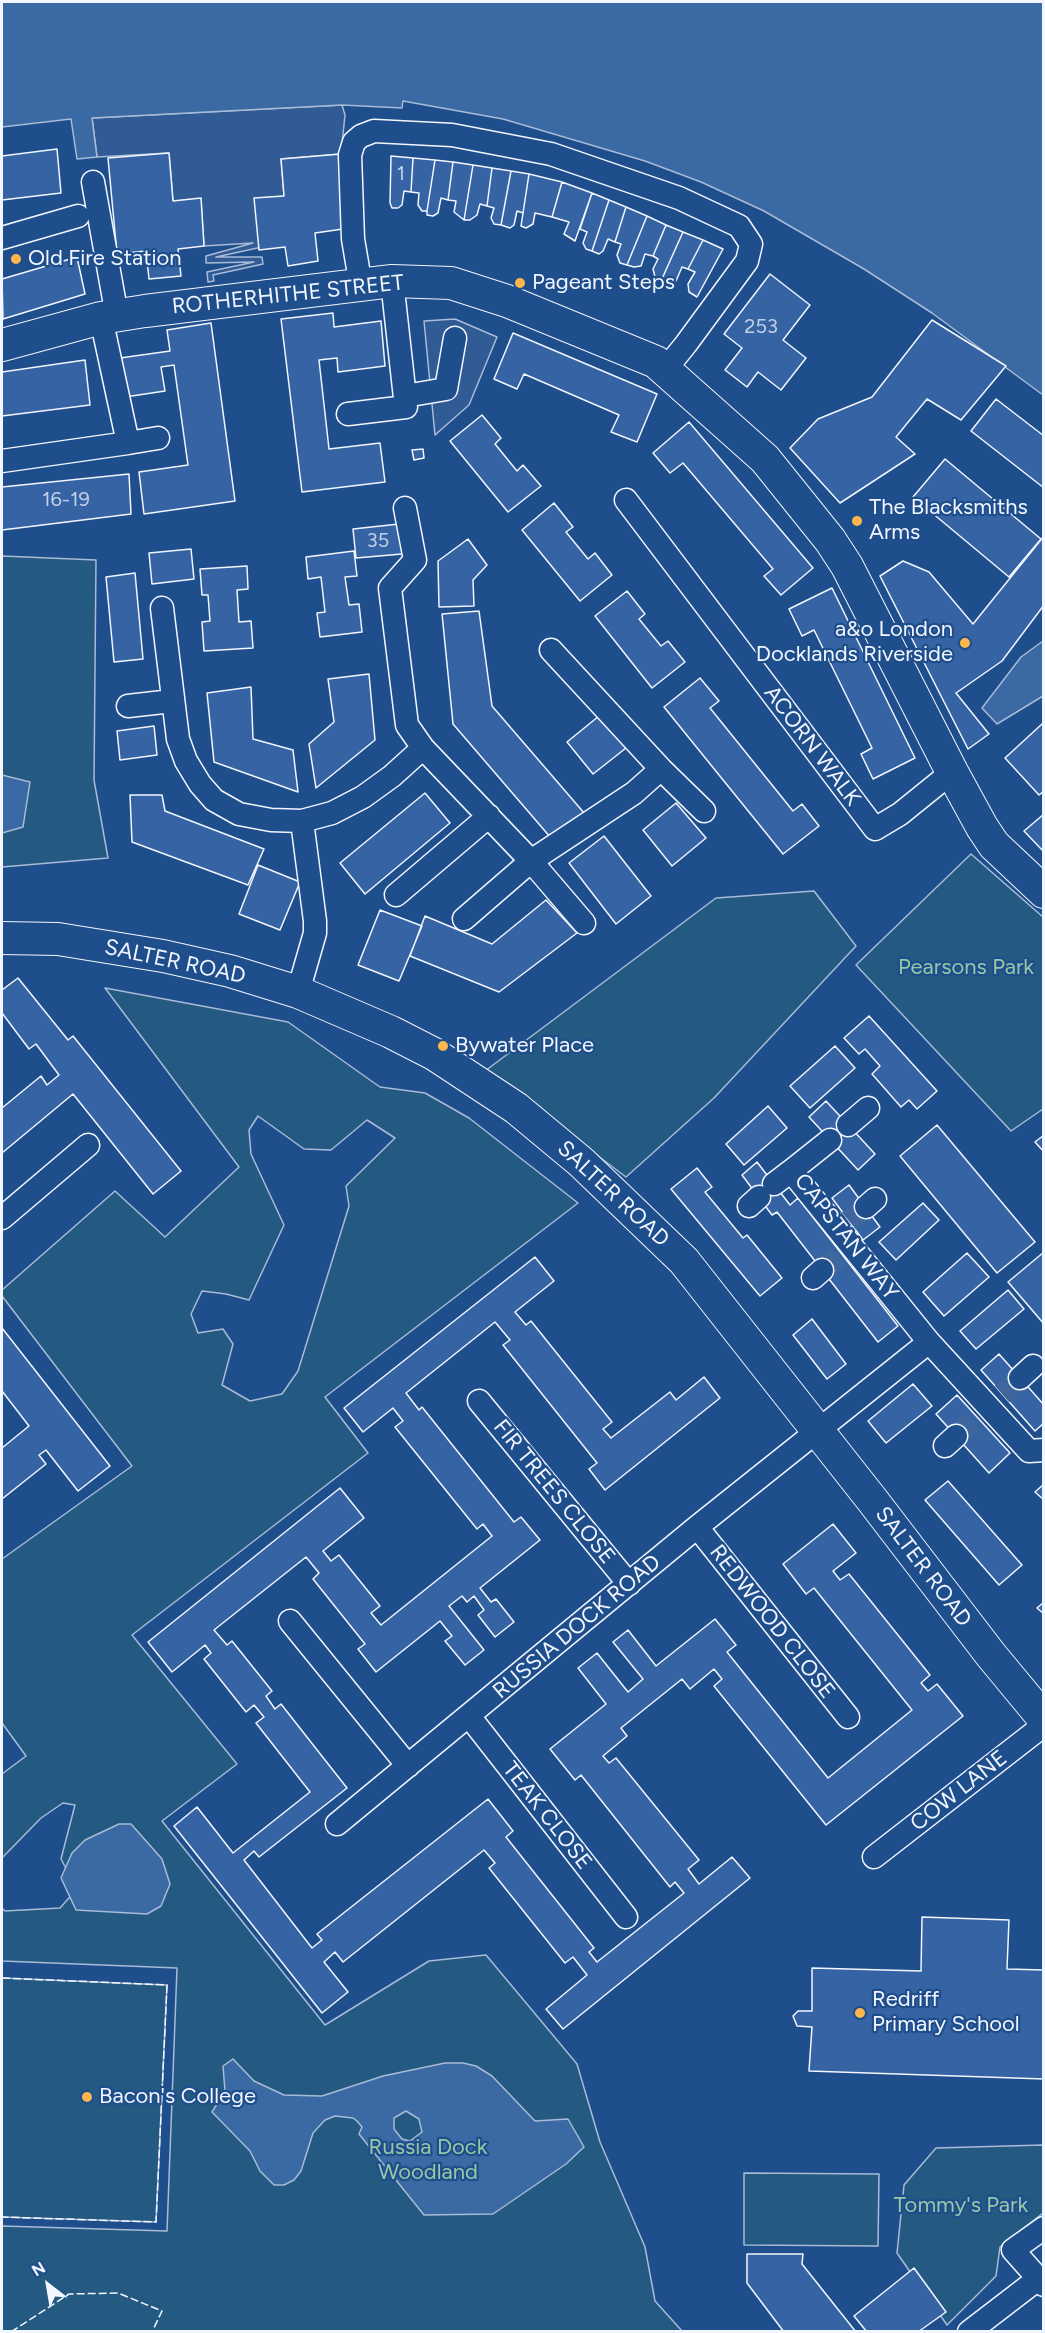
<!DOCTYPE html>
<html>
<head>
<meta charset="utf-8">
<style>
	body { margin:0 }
	#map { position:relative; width:1045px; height:2333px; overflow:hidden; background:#1f4e8c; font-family:Figtree,sans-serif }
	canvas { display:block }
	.frame { position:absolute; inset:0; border:3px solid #f2f6ff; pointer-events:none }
	.north { position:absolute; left:18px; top:2255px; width:60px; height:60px; -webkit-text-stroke:4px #1f4e8c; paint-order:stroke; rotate:329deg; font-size:16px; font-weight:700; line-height:24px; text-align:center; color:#f2f6ff }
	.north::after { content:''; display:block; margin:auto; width:21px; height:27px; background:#f2f6ff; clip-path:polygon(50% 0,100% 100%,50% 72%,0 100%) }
</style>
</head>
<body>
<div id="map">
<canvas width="1045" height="2333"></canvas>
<div class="frame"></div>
<div class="north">N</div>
</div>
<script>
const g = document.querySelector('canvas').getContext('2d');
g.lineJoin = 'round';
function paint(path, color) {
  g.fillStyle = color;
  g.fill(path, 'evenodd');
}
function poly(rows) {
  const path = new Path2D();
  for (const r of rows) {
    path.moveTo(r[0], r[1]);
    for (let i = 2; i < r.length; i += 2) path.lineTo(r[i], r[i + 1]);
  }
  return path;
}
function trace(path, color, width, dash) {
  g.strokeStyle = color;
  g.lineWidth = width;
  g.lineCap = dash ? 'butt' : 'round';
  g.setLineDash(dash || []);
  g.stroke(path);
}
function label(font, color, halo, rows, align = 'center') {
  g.font = font + ' Figtree,sans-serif';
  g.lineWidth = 4.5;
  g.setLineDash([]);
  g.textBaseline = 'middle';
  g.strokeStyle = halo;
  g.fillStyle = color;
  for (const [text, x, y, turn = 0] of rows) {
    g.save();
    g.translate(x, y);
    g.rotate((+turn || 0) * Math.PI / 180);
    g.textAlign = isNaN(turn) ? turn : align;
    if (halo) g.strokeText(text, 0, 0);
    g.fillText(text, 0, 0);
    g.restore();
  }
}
const green = poly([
	[2,556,96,560,94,780,108,858,2,867,2,556],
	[971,854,1043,917,1043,1109,1011,1131,856,965,971,854],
	[814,891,856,946,714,1098,626,1177,485,1071,716,898,814,891],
	[105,988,288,1022,380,1087,425,1093,469,1118,578,1203,325,1397,368,1453,132,1635,237,1764,162,1821,325,2025,429,1961,486,1955,577,2064,600,2142,645,2247,655,2301,682,2331,2,2331,2,2226,167,2231,177,1968,2,1961,2,1908,5,1911,60,1908,77,1889,61,1859,75,1805,63,1803,41,1818,2,1858,2,1774,26,1756,2,1723,2,1559,132,1466,2,1296,2,1290,115,1191,165,1237,239,1167,105,988],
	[258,1116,304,1149,331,1150,367,1120,395,1138,346,1186,349,1206,298,1371,282,1394,250,1401,222,1385,233,1344,223,1329,198,1333,191,1314,202,1291,226,1294,249,1300,284,1225,251,1154,249,1130,258,1116],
	[2,1978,167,1985,156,2222,2,2217,2,1978],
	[1043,2145,1043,2213,1000,2247,996,2276,947,2325,897,2253,904,2185,936,2148,1043,2145],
	[744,2173,879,2174,878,2246,744,2245,744,2173]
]);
paint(green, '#245a82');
trace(green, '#a8bbd7', 1.5);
const parking = poly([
	[342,105,345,115,341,154,281,159,284,196,255,199,262,247,216,257,262,257,263,264,213,275,214,281,208,282,207,272,254,262,206,263,206,256,253,243,204,246,201,199,173,201,169,153,97,157,92,118,342,105],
	[455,319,497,337,469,405,435,435,424,321,455,319]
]);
paint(parking, '#305b95');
trace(parking, '#a8bbd7', 1.5);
const water = poly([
	[2,2,1043,2,1043,395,932,313,864,269,764,211,701,182,645,161,503,119,403,101,402,108,342,105,92,118,97,157,77,159,71,119,2,127,2,2],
	[1043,641,1043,696,997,724,982,708,1021,657,1043,641],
	[2,775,30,782,23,827,2,833,2,775],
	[119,1824,131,1824,162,1859,170,1884,161,1906,147,1914,76,1910,61,1878,72,1853,85,1840,119,1824],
	[233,2059,254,2081,284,2095,322,2096,383,2076,445,2063,463,2063,476,2066,492,2076,535,2121,568,2119,584,2147,566,2164,493,2214,424,2215,359,2134,362,2127,357,2121,353,2118,335,2116,325,2120,313,2133,301,2171,294,2180,284,2185,274,2185,260,2171,250,2151,212,2112,225,2091,223,2066,233,2059],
	[406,2111,419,2119,422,2132,410,2141,402,2139,394,2129,394,2118,406,2111]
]);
paint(water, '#3b69a3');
trace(water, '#a8bbd7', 1.5);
const building = poly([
	[57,149,61,193,2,200,2,156,57,149],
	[169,153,173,201,201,198,204,246,178,249,181,276,149,279,146,251,117,254,108,158,169,153],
	[341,154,343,229,315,233,318,261,288,266,285,247,259,250,254,198,284,196,281,159,341,154],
	[391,156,413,158,411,192,404,191,402,205,398,208,392,208,390,203,391,156],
	[413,158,435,160,427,211,422,211,418,205,419,193,411,192,413,158],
	[435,160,453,162,448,200,441,198,438,213,433,216,427,215,427,211,435,160],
	[453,162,473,165,464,220,454,212,456,201,448,200,453,162],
	[473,165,492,168,487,206,480,204,477,215,470,220,464,220,473,165],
	[492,168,511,171,501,225,494,224,491,218,494,208,487,206,492,168],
	[511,171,529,174,523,213,517,211,514,225,510,228,501,225,511,171],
	[529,174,562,182,552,217,535,213,533,224,526,228,521,226,529,174],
	[562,182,592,193,575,241,564,234,569,222,552,217,562,182],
	[592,193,609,200,592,251,586,249,583,243,587,232,580,229,592,193],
	[609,200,626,207,615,242,608,239,603,251,599,254,592,251,609,200],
	[626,207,647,216,627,265,620,263,617,255,621,244,615,242,626,207],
	[647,216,666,225,653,256,645,254,641,266,634,267,627,265,647,216],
	[666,225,683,232,661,281,655,277,653,269,658,259,653,256,666,225],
	[683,232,703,240,688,269,682,267,676,281,669,284,661,281,683,232],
	[703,240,723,249,697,297,689,292,688,284,695,272,688,269,703,240],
	[77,257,85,294,3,319,2,279,77,257],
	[770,274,810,305,783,340,806,358,781,390,758,372,747,387,725,370,742,348,724,334,770,274],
	[333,313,334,327,381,321,385,366,338,372,337,358,319,360,329,449,380,443,385,482,302,492,281,319,333,313],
	[932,320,1006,366,961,420,927,399,896,437,915,454,840,503,790,448,818,419,872,397,932,320],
	[211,323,235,501,144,514,139,472,188,465,174,365,161,367,165,391,125,397,120,358,170,351,167,330,211,323],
	[513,333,657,394,637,442,611,432,619,415,524,374,517,389,494,379,513,333],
	[85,360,90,405,2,416,2,372,85,360],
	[996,399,1044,436,1044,488,971,431,996,399],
	[482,415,501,438,495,444,517,471,523,465,541,486,508,512,450,441,482,415],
	[689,422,813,568,781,595,764,576,773,569,683,463,670,473,653,453,689,422],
	[423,449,424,458,414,460,412,450,423,449],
	[945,459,1041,539,1009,577,913,497,945,459],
	[129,474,131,514,2,530,2,487,129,474],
	[554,503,573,527,566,532,588,559,595,553,612,575,580,601,522,530,554,503],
	[399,524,402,554,356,558,353,529,399,524],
	[1044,536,1044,605,1002,661,956,693,989,734,968,749,880,576,903,561,929,572,973,624,1044,536],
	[468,539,487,565,473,580,474,606,439,607,438,561,468,539],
	[191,549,194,579,152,584,149,553,191,549],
	[354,551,357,576,345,577,349,605,359,604,362,632,320,637,317,613,325,612,321,577,308,579,306,557,354,551],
	[247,566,248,589,237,590,239,622,251,621,253,648,204,651,202,622,210,621,208,595,202,595,200,569,247,566],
	[135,573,143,659,114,662,106,577,135,573],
	[832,588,915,758,873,779,861,754,872,748,814,630,802,636,789,609,832,588],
	[627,591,645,614,639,619,661,646,668,641,685,662,652,688,595,616,627,591],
	[479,611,492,706,585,814,551,838,453,724,442,614,479,611],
	[369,674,375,740,316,788,309,744,334,722,328,679,369,674],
	[700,678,719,701,710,708,793,811,802,804,819,826,783,854,664,707,700,678],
	[251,687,253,739,293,750,298,792,214,762,207,693,251,687],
	[599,716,626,748,593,774,567,742,599,716],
	[1042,724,1044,726,1044,791,1039,795,1005,758,1042,724],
	[154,726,157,755,120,760,117,731,154,726],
	[425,793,450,823,365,894,340,863,425,793],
	[130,795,162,795,165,811,264,849,248,885,132,842,130,795],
	[676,803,706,838,672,866,643,830,676,803],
	[1044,814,1044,852,1024,831,1044,814],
	[604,836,651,896,616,924,569,863,604,836],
	[258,865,300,882,280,930,239,914,258,865],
	[546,900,577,933,499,992,410,956,425,916,492,944,546,900],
	[380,910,422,926,399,981,358,965,380,910],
	[18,978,68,1040,73,1036,181,1171,153,1194,73,1094,2,1153,2,1108,41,1076,47,1085,59,1075,36,1044,29,1049,2,1013,2,990,18,978],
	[869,1016,937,1091,917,1109,909,1100,901,1107,872,1074,880,1066,865,1049,859,1054,844,1038,869,1016],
	[835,1046,855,1068,810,1108,790,1086,835,1046],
	[826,1101,875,1154,858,1170,809,1117,826,1101],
	[768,1106,787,1128,744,1165,726,1144,768,1106],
	[937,1125,1035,1242,997,1273,900,1156,937,1125],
	[1044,1135,1044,1152,1035,1142,1044,1135],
	[757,1162,790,1205,798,1198,898,1326,878,1342,777,1212,772,1215,742,1175,757,1162],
	[697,1168,712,1187,705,1192,743,1238,747,1235,782,1278,760,1296,671,1189,697,1168],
	[849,1185,880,1227,863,1240,832,1198,849,1185],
	[923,1203,939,1220,896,1260,879,1242,923,1203],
	[1044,1252,1044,1324,1008,1282,1044,1252],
	[967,1253,989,1277,944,1316,923,1292,967,1253],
	[535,1257,554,1281,515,1312,526,1325,531,1321,612,1422,603,1429,611,1438,670,1392,676,1400,704,1377,720,1398,605,1490,589,1469,597,1463,503,1345,510,1340,495,1322,406,1393,419,1410,422,1407,514,1522,521,1517,540,1540,480,1588,491,1602,496,1599,514,1622,495,1637,478,1615,484,1610,474,1596,467,1602,462,1596,449,1606,484,1650,465,1665,445,1641,452,1636,440,1621,376,1672,358,1649,365,1644,313,1579,319,1573,306,1557,214,1630,227,1645,232,1641,272,1691,266,1696,275,1709,281,1704,347,1788,259,1857,254,1851,244,1860,312,1948,322,1940,317,1934,488,1799,513,1831,506,1837,594,1948,589,1952,597,1962,684,1893,675,1882,670,1887,581,1775,575,1780,550,1749,606,1704,578,1668,597,1653,628,1692,643,1679,613,1642,628,1630,656,1666,715,1619,736,1645,727,1652,828,1778,912,1710,814,1588,806,1594,783,1564,833,1524,856,1553,833,1571,840,1580,849,1574,930,1675,921,1683,928,1691,937,1684,963,1716,826,1825,714,1686,722,1679,714,1669,690,1689,682,1679,621,1728,627,1736,603,1756,609,1763,616,1758,699,1860,688,1869,699,1884,732,1857,750,1878,563,2029,546,2009,587,1975,573,1957,565,1963,489,1868,495,1863,484,1850,343,1962,335,1952,324,1962,348,1992,322,2013,174,1826,197,1807,233,1853,310,1792,256,1723,264,1717,254,1705,246,1712,204,1659,211,1653,205,1645,172,1672,148,1642,340,1488,364,1518,323,1551,331,1561,339,1555,380,1606,371,1613,381,1625,492,1536,483,1524,477,1529,395,1427,403,1421,393,1408,363,1432,344,1408,535,1257],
	[1008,1290,1024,1309,976,1349,960,1331,1008,1290],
	[812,1319,846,1364,827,1379,793,1335,812,1319],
	[2,1328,110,1466,78,1491,46,1450,39,1455,46,1464,2,1499,2,1448,29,1426,2,1391,2,1328],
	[999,1354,1044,1405,1044,1423,1035,1431,981,1370,999,1354],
	[913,1384,932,1406,886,1443,868,1421,913,1384],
	[957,1395,1010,1453,989,1473,936,1414,957,1395],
	[948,1481,1022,1565,999,1585,925,1500,948,1481],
	[1044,1484,1044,1500,1035,1492,1044,1484],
	[1044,1602,1044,1614,1037,1608,1044,1602],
	[922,1917,1009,1920,1007,1969,1044,1970,1044,2079,809,2071,812,2027,797,2026,793,2016,798,2011,812,2011,812,1968,921,1971,922,1917],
	[747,2254,803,2254,802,2264,856,2332,784,2332,747,2283,747,2254],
	[914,2268,946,2312,918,2332,867,2332,854,2316,914,2268]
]);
paint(building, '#3563a3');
trace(building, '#f2f6ff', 1.5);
trace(poly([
	[849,1221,866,1207],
	[822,1270,842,1255],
	[1002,1394,1020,1378],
	[956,1436,977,1417]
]), '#3f679d', 22, [22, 11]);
const street = poly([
	[93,182,117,316],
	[2,238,78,216],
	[361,286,353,239,350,155,354,142,361,136,374,131,452,135,551,154,679,198,739,226,751,244,747,261,686,344,665,370],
	[405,396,446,389,455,338],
	[348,414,406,407,392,281],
	[128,443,158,438],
	[2,461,128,443,101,318],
	[626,500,875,829,900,814,952,772],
	[162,608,178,739,186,761,200,784,214,800,239,814,271,820,302,821,332,813,363,797,392,776,423,748,407,725,390,588,415,560,405,508],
	[128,706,172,701],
	[423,748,531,861,584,923],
	[661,769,704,811],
	[396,895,489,816],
	[464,919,531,861,634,793,661,769,551,650],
	[298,992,315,933,315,921,302,821],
	[848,1125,868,1108],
	[830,1140,791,1171,929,1342,1029,1451,1044,1450],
	[774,1184,791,1171],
	[749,1206,759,1197],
	[866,1207,875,1199],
	[2,1218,88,1145],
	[813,1278,822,1270],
	[1020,1378,1033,1366],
	[479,1401,629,1584],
	[945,1446,956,1436],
	[697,1527,848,1717],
	[290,1621,408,1766],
	[469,1716,626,1917],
	[337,1824,697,1527,929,1342],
	[874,1857,1044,1725],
	[1044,2228,1013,2250,1044,2285],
	[969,2332,1038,2279]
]);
const secondary = poly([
	[2,345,101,318,145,311,392,281,451,283,507,301,656,362,765,459,830,540,847,566,952,772,982,827,994,845,1044,892],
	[2,938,58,939,163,956,230,971,298,992,391,1032,434,1054,516,1108,581,1162,684,1261,873,1501,991,1655,1044,1719]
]);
trace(street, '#f2f6ff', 25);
trace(secondary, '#f2f6ff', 34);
trace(street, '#1f4e8c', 22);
trace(secondary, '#1f4e8c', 32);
trace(poly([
	[2,1978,167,1985,156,2222,2,2217],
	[11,2332,69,2294,118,2293,162,2311,152,2332]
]), '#f2f6ff', 1.5, [8, 3]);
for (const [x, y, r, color] of [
	[16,259,6,"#ffb74d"],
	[520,283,6,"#ffb74d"],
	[857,521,6,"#ffb74d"],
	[965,643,6,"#ffb74d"],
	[443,1046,6,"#ffb74d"],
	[860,2013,6,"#ffb74d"],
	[87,2097,6,"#ffb74d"]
]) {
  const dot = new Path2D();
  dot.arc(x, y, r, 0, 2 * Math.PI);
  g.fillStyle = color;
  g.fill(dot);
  trace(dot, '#1f4e8c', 2);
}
label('20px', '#c3d1e8', null, [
	["1",401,174],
	["253",761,327],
	["16-19",66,500],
	["35",378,541]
]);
label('22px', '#f2f6ff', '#1f4e8c', [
	["Old Fire Station",28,259],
	["Pageant Steps",532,283],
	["The Blacksmiths",869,508],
	["Arms",869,533],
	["a&o London",953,630,"right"],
	["Docklands Riverside",953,655,"right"],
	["Bywater Place",455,1046],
	["Redriff",872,2000],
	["Primary School",872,2025],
	["Bacon's College",99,2097]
], 'left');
label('22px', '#f2f6ff', '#1f4e8c', [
	["ROTHERHITHE STREET",288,295,-6],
	["ACORN WALK",812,746,53],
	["SALTER ROAD",175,962,12],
	["SALTER ROAD",613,1194,43],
	["CAPSTAN WAY",846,1237,52],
	["FIR TREES CLOSE",554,1492,51],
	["SALTER ROAD",923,1567,53],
	["REDWOOD CLOSE",772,1622,52],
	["RUSSIA DOCK ROAD",577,1627,-40],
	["COW LANE",959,1791,-38],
	["TEAK CLOSE",547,1816,52]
]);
label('22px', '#97c8a6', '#1f4e8c', [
	["Pearsons Park",966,968],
	["Russia Dock",428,2148],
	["Woodland",428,2173],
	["Tommy's Park",961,2206]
]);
</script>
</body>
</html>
